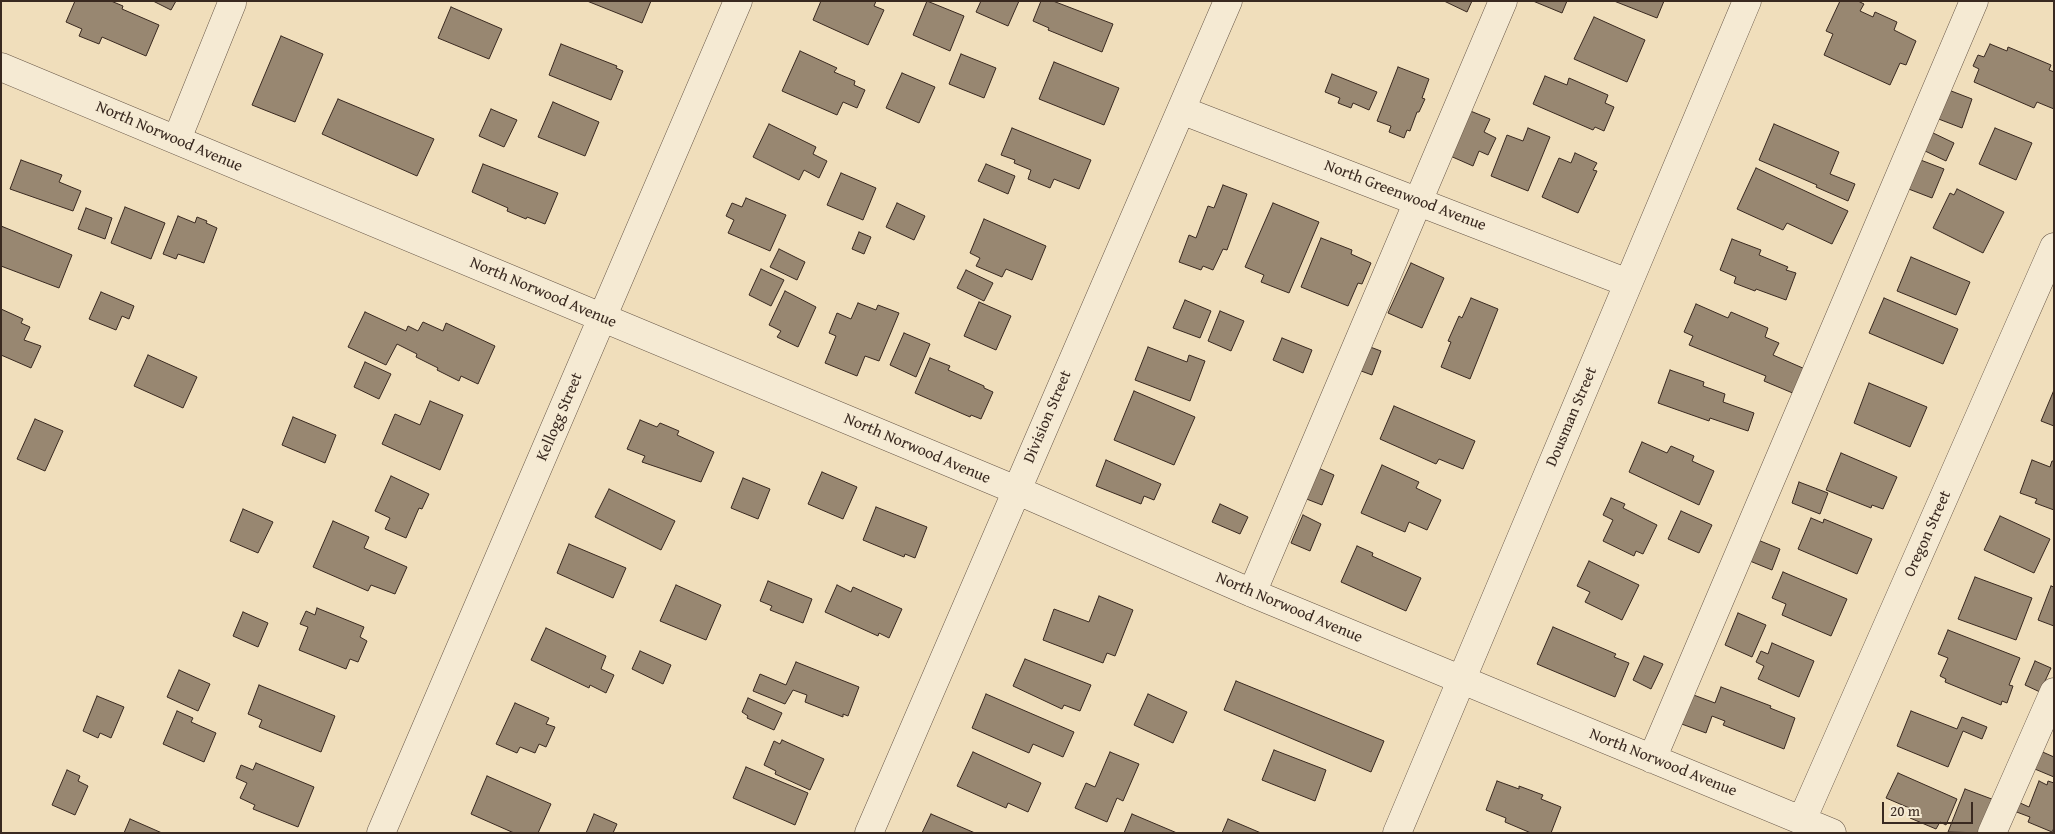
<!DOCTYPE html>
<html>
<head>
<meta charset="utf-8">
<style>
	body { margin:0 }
	#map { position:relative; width:2055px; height:834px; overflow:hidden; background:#f0debb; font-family:"Gentium Book Plus",serif }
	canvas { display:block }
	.frame { position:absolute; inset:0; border:2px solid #392920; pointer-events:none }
	.scale { position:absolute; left:1882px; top:802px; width:91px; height:22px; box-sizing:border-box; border:2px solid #392920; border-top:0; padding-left:6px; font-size:15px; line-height:18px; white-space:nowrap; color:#392920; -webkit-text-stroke:4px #f5ead3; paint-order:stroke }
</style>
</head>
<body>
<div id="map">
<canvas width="2055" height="834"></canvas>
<div class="frame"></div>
<div class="scale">20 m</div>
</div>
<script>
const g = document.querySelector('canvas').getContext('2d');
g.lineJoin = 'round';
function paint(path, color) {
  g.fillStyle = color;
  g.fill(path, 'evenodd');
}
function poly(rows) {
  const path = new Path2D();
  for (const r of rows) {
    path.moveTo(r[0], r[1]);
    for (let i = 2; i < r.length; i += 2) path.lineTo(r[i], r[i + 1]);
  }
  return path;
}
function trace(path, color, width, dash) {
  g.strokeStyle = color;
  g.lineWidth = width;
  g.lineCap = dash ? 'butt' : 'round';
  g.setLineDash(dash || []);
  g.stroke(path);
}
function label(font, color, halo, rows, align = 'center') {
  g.font = font + ' "Gentium Book Plus",serif';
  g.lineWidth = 5;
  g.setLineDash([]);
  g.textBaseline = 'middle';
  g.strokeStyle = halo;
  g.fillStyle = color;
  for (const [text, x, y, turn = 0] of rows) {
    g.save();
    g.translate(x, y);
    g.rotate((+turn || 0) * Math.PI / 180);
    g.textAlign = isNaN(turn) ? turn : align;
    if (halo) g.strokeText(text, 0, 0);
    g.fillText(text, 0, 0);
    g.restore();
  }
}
const building = poly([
	[75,1,111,1,123,6,122,9,159,25,146,56,102,37,99,44,79,36,82,29,66,22,75,1],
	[153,1,176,1,171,10,153,1],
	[587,1,651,1,642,23,587,1],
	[821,1,876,1,874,6,884,10,868,45,813,20,821,1],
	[927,1,964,16,950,51,913,35,927,1],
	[981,1,1019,1,1008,26,976,12,981,1],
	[1041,1,1053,1,1113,24,1102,52,1048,30,1049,28,1033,21,1041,1],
	[1444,1,1472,1,1467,12,1444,1],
	[1533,1,1567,1,1562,13,1533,1],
	[1614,1,1664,1,1657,18,1614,1],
	[1840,1,1858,1,1864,4,1860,11,1873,17,1875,12,1897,22,1894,30,1916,41,1906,65,1900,63,1890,85,1824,55,1833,34,1826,31,1840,1],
	[451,7,502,29,489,59,438,38,451,7],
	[1594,17,1645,40,1627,82,1574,59,1594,17],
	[281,36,323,54,295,122,252,105,281,36],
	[561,44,617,66,616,68,623,71,611,100,549,75,561,44],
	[1990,44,2007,51,2008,47,2051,65,2049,70,2054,72,2054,109,2037,102,2034,108,1974,82,1979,69,1973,66,1978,55,1984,57,1990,44],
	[800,51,837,68,834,72,855,81,854,85,865,90,857,108,843,102,837,115,782,91,800,51],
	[961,54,996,68,984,98,949,84,961,54],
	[1054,62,1119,88,1104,125,1039,99,1054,62],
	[1398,67,1429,79,1422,98,1425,99,1419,112,1417,112,1410,131,1407,130,1404,138,1389,132,1391,126,1377,121,1398,67],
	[902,73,935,87,919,123,886,108,902,73],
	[1332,74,1377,92,1369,110,1353,103,1351,108,1338,103,1340,98,1325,92,1332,74],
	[1545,76,1567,85,1569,78,1608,95,1605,103,1614,107,1604,131,1595,127,1593,130,1533,104,1545,76],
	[1946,89,1972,99,1962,128,1936,118,1946,89],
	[338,99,434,139,417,176,322,134,338,99],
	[553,102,599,122,585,156,538,137,553,102],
	[491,109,517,120,504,147,479,136,491,109],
	[1468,110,1490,119,1484,132,1496,138,1488,155,1479,151,1473,166,1448,155,1468,110],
	[769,124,816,147,813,154,827,161,819,178,804,170,799,180,753,157,769,124],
	[1774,124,1839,152,1830,174,1855,184,1848,201,1816,187,1817,185,1759,160,1774,124],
	[1012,128,1091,160,1079,189,1054,179,1050,188,1028,179,1031,170,1014,163,1015,160,1001,155,1012,128],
	[1528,128,1550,137,1528,191,1491,176,1507,135,1523,141,1528,128],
	[1995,128,2032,143,2016,180,1979,164,1995,128],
	[1931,132,1954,143,1946,161,1923,150,1931,132],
	[1575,153,1597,163,1593,170,1597,171,1578,213,1542,197,1559,158,1571,163,1575,153],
	[1918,159,1944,169,1932,198,1906,188,1918,159],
	[21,160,62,175,59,182,81,191,73,211,10,189,21,160],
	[483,164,558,193,545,224,527,217,526,219,507,211,508,208,472,192,483,164],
	[986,164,1015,176,1008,194,978,181,986,164],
	[1756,168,1848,211,1832,244,1787,223,1783,230,1737,209,1756,168],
	[841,173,876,188,863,220,827,205,841,173],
	[1223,185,1247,194,1227,250,1223,249,1213,270,1203,266,1201,270,1179,262,1189,235,1196,238,1208,206,1214,208,1223,185],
	[1957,189,2004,212,1983,253,1933,228,1950,193,1954,195,1957,189],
	[746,198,786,215,770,251,728,233,734,220,726,216,732,203,742,207,746,198],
	[897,203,925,216,914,240,886,227,897,203],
	[1273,203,1319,222,1289,293,1261,282,1264,275,1245,267,1273,203],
	[125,207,165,223,151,259,111,243,125,207],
	[86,208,112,218,105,239,78,229,86,208],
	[178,216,195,223,197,217,207,221,206,223,217,228,204,263,178,254,176,259,163,254,178,216],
	[984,219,1046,246,1032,280,1006,269,1002,277,976,266,980,258,970,253,984,219],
	[1,226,72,255,59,288,1,266,1,226],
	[859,232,871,237,864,254,852,249,859,232],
	[1321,238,1352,250,1351,254,1371,263,1362,284,1358,283,1348,306,1301,287,1321,238],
	[1732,239,1761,250,1759,255,1788,267,1786,270,1796,273,1786,300,1756,289,1755,291,1734,283,1736,277,1720,270,1732,239],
	[779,249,805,262,797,280,770,267,779,249],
	[1911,257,1970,282,1956,315,1897,291,1911,257],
	[1411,263,1444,278,1422,328,1388,313,1411,263],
	[761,269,784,280,771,306,749,295,761,269],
	[966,270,993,283,984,301,957,288,966,270],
	[785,291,816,307,798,347,777,337,781,331,769,325,785,291],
	[101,292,134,306,129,319,122,316,116,330,89,319,101,292],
	[1471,298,1498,309,1470,379,1441,367,1451,342,1448,341,1459,316,1462,318,1471,298],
	[1884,298,1958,329,1943,364,1869,333,1884,298],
	[1185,300,1211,311,1200,338,1173,328,1185,300],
	[979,302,1011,316,996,350,964,336,979,302],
	[858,303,876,310,878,305,899,313,879,361,865,356,857,376,825,363,836,336,829,333,837,313,851,319,858,303],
	[1696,304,1728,318,1731,312,1768,328,1765,337,1779,343,1773,355,1805,369,1795,394,1764,381,1766,376,1689,345,1693,336,1684,332,1696,304],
	[1,309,23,319,21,323,30,327,24,340,41,346,31,368,1,355,1,309],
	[1220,311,1244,321,1231,351,1208,341,1220,311],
	[365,312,406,331,408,326,418,331,423,322,443,331,446,323,495,346,478,384,461,376,459,381,437,370,438,368,416,357,417,354,397,344,386,365,348,347,365,312],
	[904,333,930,344,916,377,890,365,904,333],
	[1282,338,1312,350,1303,373,1273,360,1282,338],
	[1362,344,1381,351,1372,375,1353,368,1362,344],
	[1148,347,1187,362,1189,355,1205,361,1190,401,1135,380,1148,347],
	[148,355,197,377,183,408,134,386,148,355],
	[930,358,950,366,948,370,984,386,984,388,993,392,981,419,971,415,970,417,915,393,930,358],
	[365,362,391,374,379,399,354,387,365,362],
	[1670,370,1704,382,1703,386,1725,394,1723,402,1754,413,1748,431,1710,418,1709,421,1658,403,1670,370],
	[1869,383,1927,407,1910,447,1854,423,1869,383],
	[2054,390,2054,426,2041,421,2054,390],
	[1134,391,1195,417,1174,465,1114,440,1134,391],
	[430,401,463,415,440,470,382,444,395,414,420,425,430,401],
	[1394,406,1475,441,1463,469,1439,459,1436,464,1380,439,1394,406],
	[293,417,336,435,325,463,282,445,293,417],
	[35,419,63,431,45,471,17,459,35,419],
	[640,420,657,427,660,423,679,431,677,435,714,452,701,482,642,462,645,456,627,449,640,420],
	[1642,442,1667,453,1671,446,1694,456,1692,461,1714,471,1699,505,1629,472,1642,442],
	[1841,453,1897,477,1883,509,1872,505,1871,508,1826,490,1841,453],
	[1106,460,1161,484,1154,500,1144,496,1141,504,1096,486,1106,460],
	[2032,460,2050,467,2052,461,2054,461,2054,510,2035,503,2037,499,2020,493,2032,460],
	[1382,465,1419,482,1416,488,1441,500,1427,530,1409,522,1405,532,1361,513,1382,465],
	[1316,467,1334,475,1322,505,1304,498,1316,467],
	[822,472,857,487,843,519,808,504,822,472],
	[391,476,429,494,422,509,419,508,406,538,385,529,390,518,375,511,391,476],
	[743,478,770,489,758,519,731,508,743,478],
	[1799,482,1828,493,1820,514,1792,503,1799,482],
	[609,489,675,521,661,550,595,517,609,489],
	[1611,498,1625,504,1623,508,1657,525,1643,554,1636,551,1634,556,1603,541,1613,520,1603,515,1611,498],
	[1220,504,1248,517,1240,534,1212,522,1220,504],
	[876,507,927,527,915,558,905,554,904,557,863,540,876,507],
	[243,509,273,522,258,553,230,541,243,509],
	[1681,511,1712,525,1699,553,1668,539,1681,511],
	[1303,515,1321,524,1310,551,1291,543,1303,515],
	[2000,516,2050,539,2034,573,1984,550,2000,516],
	[1811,518,1823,523,1824,519,1872,539,1857,574,1798,549,1811,518],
	[333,521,369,537,364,548,407,567,395,594,371,585,368,591,313,567,333,521],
	[1753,538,1780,549,1772,570,1745,559,1753,538],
	[569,544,626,568,613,598,557,573,569,544],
	[1357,546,1373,553,1372,556,1421,578,1406,611,1341,582,1357,546],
	[1589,561,1639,585,1622,620,1585,602,1590,592,1577,586,1589,561],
	[1783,572,1847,599,1831,636,1782,615,1786,604,1772,598,1783,572],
	[1975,577,2032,598,2016,640,1958,619,1975,577],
	[768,581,812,599,803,623,770,610,772,606,760,601,768,581],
	[676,585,721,605,706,640,660,621,676,585],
	[837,585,851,592,853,587,902,609,889,638,879,633,878,636,825,612,837,585],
	[2051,586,2054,587,2054,626,2038,620,2051,586],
	[1099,596,1133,610,1115,656,1107,653,1103,663,1043,640,1054,609,1089,622,1099,596],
	[317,608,364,627,360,637,367,641,358,662,350,659,346,669,299,650,308,627,300,624,306,611,315,615,317,608],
	[243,612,268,623,258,647,233,636,243,612],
	[1738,613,1766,625,1752,657,1725,645,1738,613],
	[1553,627,1616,654,1614,657,1629,663,1615,697,1537,664,1553,627],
	[546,628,606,656,601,669,614,675,606,693,590,685,589,688,531,660,546,628],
	[1948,630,2020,658,2009,685,2013,686,2007,703,2002,701,2001,705,1945,682,1946,679,1940,676,1948,658,1938,654,1948,630],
	[1772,643,1814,661,1799,697,1758,679,1764,666,1756,662,1761,651,1768,654,1772,643],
	[640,651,671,665,663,684,632,669,640,651],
	[1644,656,1663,664,1651,689,1633,680,1644,656],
	[1025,659,1091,685,1080,711,1064,705,1062,709,1013,686,1025,659],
	[2035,661,2051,668,2040,692,2025,685,2035,661],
	[796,662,859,687,848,716,843,714,843,717,805,702,807,695,793,690,785,704,753,691,760,674,786,685,796,662],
	[179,670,210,684,198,711,167,697,179,670],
	[1236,681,1384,741,1371,772,1224,710,1236,681],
	[259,685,335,716,321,752,259,727,262,720,248,714,259,685],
	[1721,687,1771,706,1770,708,1795,718,1784,749,1723,725,1725,721,1712,716,1706,733,1679,723,1691,694,1715,703,1721,687],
	[986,694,1074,732,1063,757,1033,744,1029,753,972,728,986,694],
	[1148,694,1187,712,1173,743,1134,725,1148,694],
	[97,696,124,707,111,738,100,733,98,738,83,731,97,696],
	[748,698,782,713,774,730,747,718,748,716,742,712,748,698],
	[515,703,549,718,546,724,555,727,546,747,539,744,535,753,520,747,517,753,496,744,515,703],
	[177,711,193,718,191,722,216,733,204,762,163,744,177,711],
	[1911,711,1957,729,1962,717,1987,727,1982,739,1963,731,1948,767,1897,746,1911,711],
	[782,740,824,759,810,790,775,774,776,771,764,765,774,741,780,744,782,740],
	[1274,750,1326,770,1315,801,1262,780,1274,750],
	[2038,750,2054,757,2054,777,2030,767,2038,750],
	[973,752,1041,783,1028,812,1008,803,1006,808,957,786,973,752],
	[1110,752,1139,764,1123,801,1117,798,1107,822,1075,808,1086,783,1095,787,1110,752],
	[256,763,314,787,298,827,253,809,255,805,240,798,247,783,236,778,241,765,253,770,256,763],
	[746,767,808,793,795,825,733,798,746,767],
	[67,770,80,776,78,781,88,786,75,815,52,805,67,770],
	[1898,773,1957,799,1946,825,1940,822,1936,829,1910,818,1914,810,1886,798,1898,773],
	[487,776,551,804,538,833,514,833,471,814,487,776],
	[1497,781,1519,789,1519,786,1543,795,1541,799,1561,807,1551,833,1531,833,1505,822,1506,818,1486,810,1497,781],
	[2039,781,2047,785,2048,781,2054,783,2054,828,2052,832,2028,822,2030,817,2014,811,2018,802,2029,807,2039,781],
	[1965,789,1997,801,1984,833,1948,832,1965,789],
	[594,814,617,824,613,833,586,833,594,814],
	[931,814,975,833,922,833,931,814],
	[1132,814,1177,833,1124,833,1132,814],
	[130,819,162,833,124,833,130,819],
	[1228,819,1261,833,1222,833,1228,819]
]);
paint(building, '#988771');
trace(building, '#392920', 1);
const minor = poly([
	[1,67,1016,490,1252,593,1832,833],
	[1181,110,1628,283],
	[177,139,232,3],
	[1252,593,1503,1],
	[1652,759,1974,1],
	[1802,820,2054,247],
	[381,833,738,1],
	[869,833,1228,1],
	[1397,833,1747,1],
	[1992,833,2054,692]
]);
trace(minor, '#675647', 29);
trace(minor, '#f5ead3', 28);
label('16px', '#392920', '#f5ead3', [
	["North Norwood Avenue",169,137,23],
	["North Greenwood Avenue",1405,196,21],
	["North Norwood Avenue",543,293,23],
	["Kellogg Street",560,417,-67],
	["Division Street",1048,417,-67],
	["Dousman Street",1572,417,-67],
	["North Norwood Avenue",917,449,23],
	["Oregon Street",1928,534,-66],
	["North Norwood Avenue",1289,608,23],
	["North Norwood Avenue",1663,763,22]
]);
</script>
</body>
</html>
